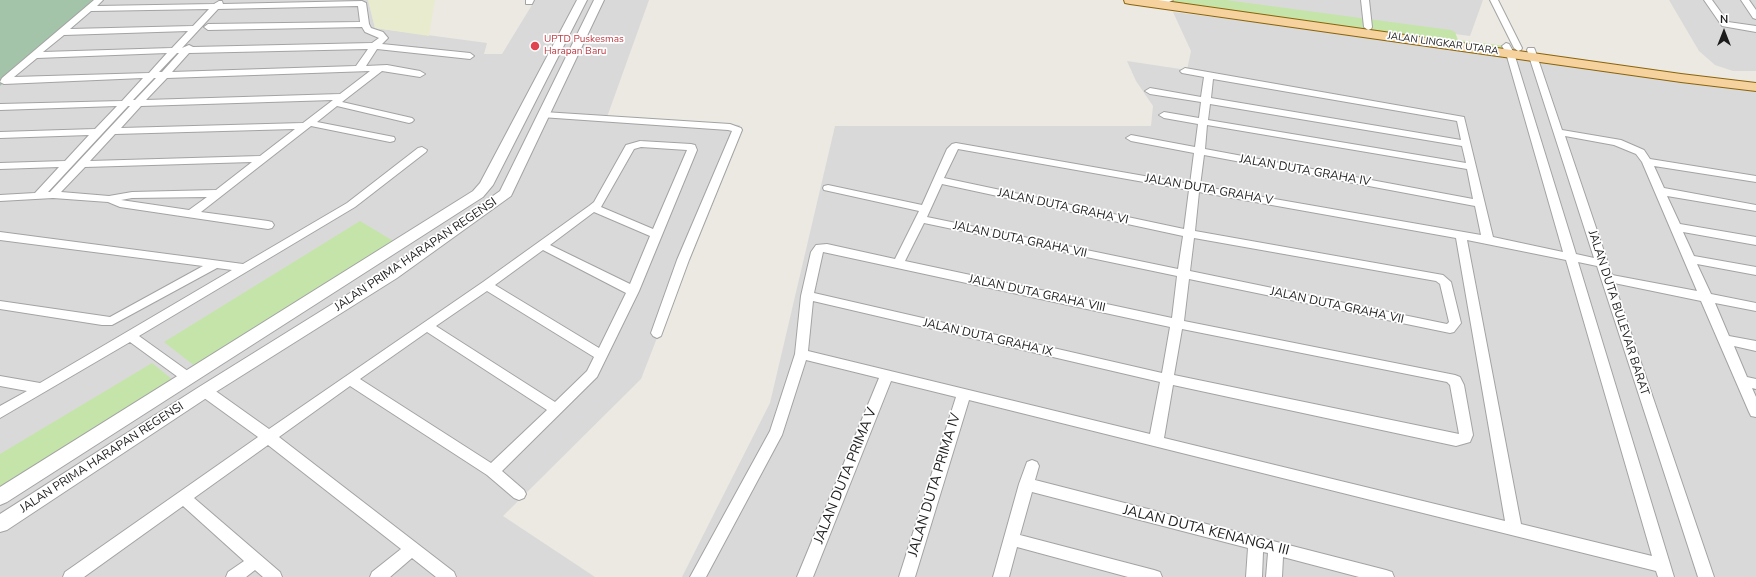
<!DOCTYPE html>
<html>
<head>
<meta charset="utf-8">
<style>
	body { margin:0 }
	#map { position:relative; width:1756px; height:577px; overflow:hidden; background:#ece9e2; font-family:"Nunito Sans",sans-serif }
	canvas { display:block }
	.north { position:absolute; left:1704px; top:12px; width:40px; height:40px; -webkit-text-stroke:3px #fff; paint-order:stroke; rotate:0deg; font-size:11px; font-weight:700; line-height:16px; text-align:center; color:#1c1c1c }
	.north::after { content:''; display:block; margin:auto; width:14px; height:18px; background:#1c1c1c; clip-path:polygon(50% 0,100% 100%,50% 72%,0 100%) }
</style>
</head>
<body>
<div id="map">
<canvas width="1756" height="577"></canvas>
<div class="north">N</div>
</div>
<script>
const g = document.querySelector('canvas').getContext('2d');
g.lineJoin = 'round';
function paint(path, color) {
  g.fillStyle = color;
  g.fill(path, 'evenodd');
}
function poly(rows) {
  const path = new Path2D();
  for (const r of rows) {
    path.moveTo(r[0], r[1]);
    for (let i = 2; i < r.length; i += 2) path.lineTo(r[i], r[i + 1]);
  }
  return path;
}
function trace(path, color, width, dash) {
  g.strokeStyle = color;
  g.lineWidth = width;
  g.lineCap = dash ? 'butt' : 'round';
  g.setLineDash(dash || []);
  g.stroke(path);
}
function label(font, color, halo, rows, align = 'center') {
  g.font = font + ' "Nunito Sans",sans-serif';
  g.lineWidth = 3.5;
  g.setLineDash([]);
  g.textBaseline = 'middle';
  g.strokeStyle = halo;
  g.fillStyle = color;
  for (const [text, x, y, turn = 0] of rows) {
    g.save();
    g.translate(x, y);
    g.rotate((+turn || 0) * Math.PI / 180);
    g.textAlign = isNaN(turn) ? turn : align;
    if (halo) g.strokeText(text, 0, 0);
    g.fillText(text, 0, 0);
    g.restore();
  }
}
paint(poly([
	[96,0,368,0,375,28,487,43,484,54,502,54,535,0,649,0,607,117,740,125,641,379,503,516,595,577,0,577,0,86],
	[1200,0,1483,0,1470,36],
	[1669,0,1756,0,1756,71,1733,71,1715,65,1699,51],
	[1173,12,1522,55,1756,88,1756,577,682,577,770,403,835,126,1151,126,1153,106,1136,81,1127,61,1187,70,1191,51]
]), '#dad9d9');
paint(poly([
	[368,0,435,0,429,36,375,28]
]), '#e8ebce');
paint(poly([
	[1169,0,1226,0,1451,30,1455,32,1458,40,1506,46,1510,53,1149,3],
	[360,221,395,242,196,367,164,342],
	[152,363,173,380,0,490,0,454]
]), '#c5e4aa');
paint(poly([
	[0,0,96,0,0,86]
]), '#a4c4aa');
const minor = poly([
	[94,0,103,0,97,6,214,4,219,1,222,1,223,4,362,1,366,3,369,24,371,28,383,32,388,38,382,44,470,53,474,56,470,59,377,49,366,66,387,65,420,71,425,74,420,77,382,71,342,102,412,118,414,120,412,122,409,123,337,106,317,122,394,137,395,139,394,141,390,142,311,126,201,212,268,221,272,222,274,225,272,228,268,229,120,207,108,202,53,198,0,201,0,195,35,193,59,167,0,169,0,163,65,161,89,135,0,138,0,132,95,129,117,106,0,110,0,104,122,101,143,78,4,84,0,82,2,78,94,0],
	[358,6,360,22,208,24,204,27,208,30,362,27,365,32,379,38,372,43,193,47,189,45,182,48,218,9,358,6],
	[209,9,193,26,70,29,91,11,209,9],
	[188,31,172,48,43,52,64,35,188,31],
	[368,49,356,66,172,72,189,53,368,49],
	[167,53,149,73,14,77,37,58,167,53],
	[177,53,179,53,162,72,159,72,177,53],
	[370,71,340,94,146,100,167,78,370,71],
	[154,78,156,78,135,100,133,100,154,78],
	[333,100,303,123,121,128,141,106,333,100],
	[128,106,130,106,50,192,48,192,128,106],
	[295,129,260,156,90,161,115,134,295,129],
	[252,162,216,190,132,192,109,196,61,192,85,167,252,162],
	[207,197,189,210,121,200,132,198,207,197],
	[526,0,534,0,532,4,526,4,526,0],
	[1153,0,1173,0,1169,2,1149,5,1145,3,1153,0],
	[1361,0,1369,0,1372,27,1371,29,1368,30,1364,27,1361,0],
	[1490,0,1498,0,1522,48,1521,50,1518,51,1514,48,1490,0],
	[1704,0,1712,0,1728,22,1756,26,1756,32,1722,26,1704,0],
	[1741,0,1749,0,1756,10,1756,19,1753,18,1741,0],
	[1506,43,1509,44,1514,53,1576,254,1594,258,1527,50,1528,48,1534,48,1535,50,1562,130,1621,140,1644,150,1650,159,1756,176,1756,182,1654,166,1664,188,1756,205,1756,211,1667,196,1680,224,1756,237,1756,245,1683,232,1694,256,1756,267,1756,275,1697,264,1711,294,1756,303,1756,311,1715,303,1729,336,1756,341,1756,351,1734,346,1747,377,1756,379,1756,389,1752,388,1756,397,1756,417,1751,416,1749,412,1701,301,1614,283,1714,577,1698,577,1597,266,1578,262,1674,577,1658,577,1656,571,969,400,915,577,899,577,956,397,891,381,813,577,797,577,879,378,806,360,782,435,706,577,690,577,770,431,795,354,801,296,811,252,816,245,827,244,895,259,919,211,824,190,823,188,824,186,828,185,922,205,947,149,952,144,956,143,1190,184,1194,153,1131,141,1126,138,1131,135,1195,147,1198,124,1164,118,1159,115,1164,112,1199,118,1201,102,1150,94,1145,91,1150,88,1201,97,1204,77,1182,73,1180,71,1185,68,1464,117,1493,237,1563,252,1506,53,1502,46,1506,43],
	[1213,79,1457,121,1461,140,1211,98,1213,79],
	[1210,104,1462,146,1466,163,1208,120,1210,104],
	[1207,125,1467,169,1473,199,1205,149,1207,125],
	[1565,136,1614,145,1636,154,1642,162,1697,291,1612,275,1565,136],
	[958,149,1189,190,1184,229,944,178,958,149],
	[1204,155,1475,206,1481,235,1200,186,1204,155],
	[942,184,1183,236,1178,269,927,217,942,184],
	[1199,192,1456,238,1505,521,1164,438,1173,385,1456,446,1470,442,1473,435,1464,385,1460,377,1455,375,1184,321,1189,279,1450,333,1454,332,1461,323,1451,282,1443,275,1195,231,1199,192],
	[924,223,1177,276,1172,318,905,261,924,223],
	[1194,238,1436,281,1440,284,1449,322,1447,324,1190,271,1194,238],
	[1467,240,1566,260,1652,556,1521,524,1467,240],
	[823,252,1170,327,1162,373,814,293,823,252],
	[813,301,1160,382,1150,434,808,351,813,301],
	[1182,329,1447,382,1450,385,1459,434,1174,375,1182,329],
	[544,112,730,124,741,128,742,130,689,260,661,336,657,338,653,336,651,333,677,260,732,131,728,130,541,117,539,115,541,113,544,112],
	[640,141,691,144,695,145,697,150,639,291,597,377,502,471,524,490,526,494,524,498,519,500,514,498,487,475,350,386,279,437,454,572,456,577,436,577,412,558,390,577,370,577,372,572,401,549,268,445,194,498,280,572,282,577,263,577,255,570,246,577,226,577,228,572,244,561,183,506,84,577,63,577,65,572,258,437,200,395,198,391,200,387,205,386,210,387,269,429,483,282,589,206,594,202,626,145,640,141],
	[641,147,687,150,653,229,601,207,634,149,641,147],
	[594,212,650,236,630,284,550,245,594,212],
	[543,250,626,293,599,348,495,285,543,250],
	[487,291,594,357,587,371,555,402,436,326,487,291],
	[427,332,547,410,491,463,360,379,427,332],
	[422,147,427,150,426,152,355,207,139,336,192,374,194,377,192,380,187,382,182,380,130,342,0,418,0,406,27,391,0,386,0,376,40,383,232,270,217,268,112,325,102,325,0,309,0,301,110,317,203,266,0,240,0,232,243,264,347,203,418,148,422,147],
	[1032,460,1037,462,1039,466,1035,480,1386,570,1392,572,1394,577,1359,577,1283,557,1282,577,1266,577,1268,553,1263,552,1262,577,1246,577,1248,548,1032,492,1020,535,1154,570,1160,572,1162,577,1128,577,1017,547,1009,577,993,577,1019,484,1027,462,1032,460]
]);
const tertiary = poly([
	[577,0,587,0,493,185,483,197,7,502,0,505,0,487,473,191,480,183,577,0],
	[594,0,604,0,511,196,397,278,211,395,7,530,0,532,0,514,199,387,387,270,500,191,594,0]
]);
const primary = poly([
	[1124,0,1158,0,1681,74,1756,83,1756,91,1681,82,1130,4,1125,3,1124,0]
]);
trace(minor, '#a3a3a3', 2);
trace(tertiary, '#a3a3a3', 2);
trace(primary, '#8a6309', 2);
paint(minor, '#fff');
paint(tertiary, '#fff');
paint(primary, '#f5d29e');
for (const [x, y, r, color] of [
	[535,46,5,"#e0444e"]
]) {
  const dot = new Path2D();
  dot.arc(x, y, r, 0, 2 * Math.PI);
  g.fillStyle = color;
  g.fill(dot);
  trace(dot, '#fff', 1.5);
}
label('10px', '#be3a42', '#fff', [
	["UPTD Puskesmas",544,40],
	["Harapan Baru",544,52]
], 'left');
label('10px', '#1c1c1c', '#fff', [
	["JALAN LINGKAR UTARA",1443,44,8]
]);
label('12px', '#1c1c1c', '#fff', [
	["JALAN DUTA GRAHA IV",1305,171,10],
	["JALAN DUTA GRAHA V",1209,190,10],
	["JALAN DUTA GRAHA VI",1063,207,12],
	["JALAN DUTA GRAHA VII",1020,240,12],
	["JALAN PRIMA HARAPAN REGENSI",416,255,-34],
	["JALAN DUTA GRAHA VIII",1037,294,12],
	["JALAN DUTA GRAHA VII",1337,306,12],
	["JALAN DUTA BULEVAR BARAT",1618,313,72],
	["JALAN DUTA GRAHA IX",988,338,13],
	["JALAN PRIMA HARAPAN REGENSI",102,458,-33]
]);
label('14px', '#1c1c1c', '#fff', [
	["JALAN DUTA PRIMA V",846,476,-68],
	["JALAN DUTA PRIMA IV",935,485,-73],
	["JALAN DUTA KENANGA III",1206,531,14]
]);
</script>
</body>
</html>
